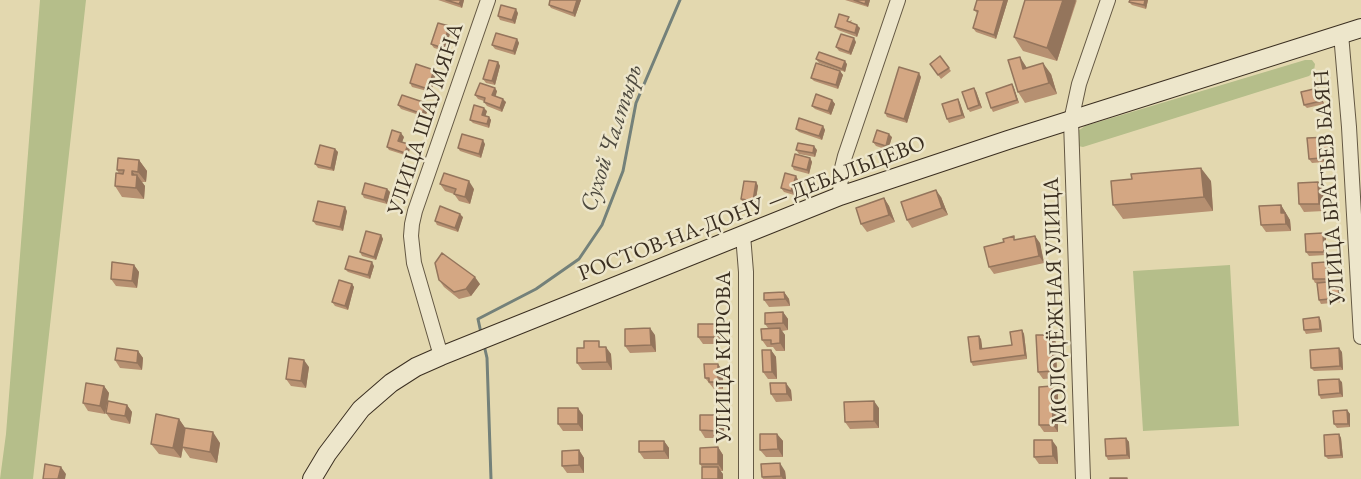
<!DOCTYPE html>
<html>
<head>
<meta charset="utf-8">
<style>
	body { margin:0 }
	canvas { display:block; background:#e3d8af }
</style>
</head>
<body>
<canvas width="1361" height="479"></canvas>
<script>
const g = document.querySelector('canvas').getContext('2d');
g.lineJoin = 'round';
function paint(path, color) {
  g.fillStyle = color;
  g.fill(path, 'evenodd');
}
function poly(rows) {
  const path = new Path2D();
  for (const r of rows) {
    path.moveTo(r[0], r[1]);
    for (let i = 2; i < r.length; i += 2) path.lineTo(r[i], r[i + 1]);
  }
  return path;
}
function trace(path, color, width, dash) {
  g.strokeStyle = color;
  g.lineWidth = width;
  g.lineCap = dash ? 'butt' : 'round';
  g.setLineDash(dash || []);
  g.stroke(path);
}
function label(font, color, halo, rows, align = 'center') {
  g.font = font + ' "EB Garamond",serif';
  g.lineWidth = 5;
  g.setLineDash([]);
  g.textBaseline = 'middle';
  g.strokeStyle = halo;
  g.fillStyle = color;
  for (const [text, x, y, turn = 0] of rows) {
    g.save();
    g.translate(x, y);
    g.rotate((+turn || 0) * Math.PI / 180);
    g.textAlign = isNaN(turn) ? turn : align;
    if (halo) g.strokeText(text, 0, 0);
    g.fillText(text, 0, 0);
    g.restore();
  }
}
paint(poly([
	[40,0,86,0,33,479,0,479,6,434],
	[1305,60,1312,60,1315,64,1314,71,1309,76,1083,147,1078,146,1078,131,1085,126],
	[1230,265,1239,426,1143,431,1133,271]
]), '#b5be8a');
trace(poly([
	[481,333,478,319,536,289,579,259,602,225,623,171,636,103,680,0],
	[484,345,487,358,491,479]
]), '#74817a', 3);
const street = poly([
	[1341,34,1349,127,1361,337],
	[840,196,841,172,845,156,898,0],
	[743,235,746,272,746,479],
	[441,356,414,263,411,236,412,224,415,211,488,0],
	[1083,479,1071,121,1079,84,1108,0]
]);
const secondary = poly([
	[312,479,327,454,361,409,391,383,416,367,441,356,840,196,1008,140,1361,28]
]);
trace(street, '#655944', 16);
trace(secondary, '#3b2f21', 20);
trace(street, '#ede6cb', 14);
trace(secondary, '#ede6cb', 18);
paint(poly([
	[438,0,464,0,462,8],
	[581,0,575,17,551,8,549,5],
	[845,0,870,0,868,7],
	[977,0,1008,0,996,39,976,32,973,28,978,14,974,10],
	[1077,0,1057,61,1023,51,1014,37],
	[1130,0,1148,0,1146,9,1132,5,1129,2],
	[518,13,515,24,500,20,498,16],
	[852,20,851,22,860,28,857,37,838,30,835,27],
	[449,26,451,30,445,51,434,48,431,44],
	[517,39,519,43,515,55,495,49,492,45],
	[856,42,851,55,839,51,836,47],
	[940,56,951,71,941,79,930,64],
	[816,59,847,64,845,72,819,63],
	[498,62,500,66,495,85,486,83,483,79],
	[1027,68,1051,74,1057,94,1025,103,1018,92],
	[434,70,436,74,431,92,412,87,410,83],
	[840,71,843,75,838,89,814,81,811,78],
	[921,77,907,123,887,117,885,113],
	[1012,84,1014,88,1019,103,993,112,991,108],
	[1318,88,1320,92,1324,104,1307,108,1304,105],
	[497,91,495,96,506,102,502,112,487,106,484,102,484,101,478,99,475,95],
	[976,91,982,108,970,112,968,109],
	[958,99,960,103,965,118,949,123,947,119],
	[832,100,835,104,831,115,815,109,812,106],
	[398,105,429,107,425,117,401,109],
	[487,111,485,116,489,117,491,120,489,128,473,123,470,120],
	[823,126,825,130,822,140,799,132,796,129],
	[404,137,402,142,408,144,410,148,408,156,389,150,387,147],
	[892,137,888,150,876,146,873,142],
	[1329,137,1332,140,1332,154,1324,155,1324,162,1312,163,1309,159],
	[485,144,481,158,460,151,458,148],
	[335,149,338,152,334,171,318,168,315,164],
	[796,150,817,150,815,157,799,154],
	[810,158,812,162,809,174,794,170,792,166],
	[139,160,147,171,146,182,142,182,145,186,144,199,122,197,115,186,119,174,117,170],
	[796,176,798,180,794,195,784,192,781,188],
	[1211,181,1213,211,1123,219,1113,205],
	[756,182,758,186,755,205,743,203,741,199],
	[1318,182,1323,189,1324,211,1304,212,1299,204],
	[440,184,474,189,470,204,459,201,454,194,445,191],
	[387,189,390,192,387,204,364,198,362,194],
	[941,197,948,215,912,228,907,220],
	[884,198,889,206,895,222,867,232,861,224],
	[1281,205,1290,220,1291,231,1266,232,1261,225],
	[347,211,343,231,316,225,313,221],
	[463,217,458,232,437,225,435,221],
	[381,235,383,239,376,260,362,256,360,252],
	[1326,237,1326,255,1309,256,1306,252],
	[1016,240,1040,243,1044,263,994,274,989,267],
	[1326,262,1329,266,1330,282,1340,285,1342,302,1321,304,1319,300,1317,283,1315,283,1313,279],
	[134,265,139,272,137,288,116,286,111,279],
	[374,266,370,279,348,272,345,269],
	[439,280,480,284,471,296,459,299,444,287],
	[352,284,354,287,348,310,335,306,332,302],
	[784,292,789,299,790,306,769,307,764,300],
	[783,312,788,319,788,330,782,331,785,335,785,351,776,351,773,347,767,347,762,340,768,328,765,324],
	[1319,317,1321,321,1322,332,1306,334,1304,330],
	[1022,330,1024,334,1027,359,973,366,971,362,981,339,982,349,1012,345],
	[722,331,722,344,703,344,698,337],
	[655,335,656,352,630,353,625,346],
	[1056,342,1057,378,1043,379,1038,372],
	[603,347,611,354,612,370,582,370,577,363],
	[771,350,776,357,777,379,768,379,763,372],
	[138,351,143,358,142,370,120,368,115,360],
	[1342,352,1343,370,1314,371,1311,368],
	[309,367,306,388,291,386,286,379],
	[723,371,723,389,714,389,705,378],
	[1342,382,1343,397,1321,399,1319,395],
	[104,386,109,393,108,401,127,405,132,412,130,424,111,420,106,413,107,403,105,414,88,411,83,403],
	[791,390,792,401,776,402,771,394],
	[1058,394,1058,432,1044,432,1039,425],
	[879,408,879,428,850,429,845,422],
	[1347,410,1350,414,1350,427,1337,428,1334,424],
	[583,415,583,431,563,431,558,424],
	[179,419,185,428,220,443,217,463,190,458,183,448,181,458,159,454,151,444],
	[724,422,724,438,705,438,700,430],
	[777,434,783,441,783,457,766,457,760,450],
	[1339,434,1341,438,1343,458,1328,459,1325,456],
	[1126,438,1129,442,1130,459,1108,460,1106,456],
	[664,441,669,448,669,459,644,459,639,452],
	[718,447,723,455,723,471,720,471,723,474,702,467,700,464],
	[1057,447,1058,464,1039,464,1034,457],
	[579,450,584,458,584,473,567,473,562,466],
	[785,471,786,479,763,479,762,477]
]), '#b69071');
paint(poly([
	[461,0,464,0,462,8,459,4],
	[577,0,581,0,575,17,573,13],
	[866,0,870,0,868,7,865,4],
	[1004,0,1008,0,996,39,994,35],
	[1063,0,1076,0,1057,61,1047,48],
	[1145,0,1148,0,1146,9,1144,5],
	[516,9,518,13,515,24,512,20],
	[857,25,860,28,857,37,855,33],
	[449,26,451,30,445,51,443,48],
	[854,38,856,42,851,55,849,52],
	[517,39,519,43,515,55,513,51],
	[1020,57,1027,68,1023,69],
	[845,61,847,64,845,72,842,69],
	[498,62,500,66,495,85,492,81],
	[1043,63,1051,74,1057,94,1049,83],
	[434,70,436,74,431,92,428,89],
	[840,71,843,75,838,89,836,85],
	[919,73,921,77,907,123,904,119],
	[1012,84,1014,88,1019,103,1017,100],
	[495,88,497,91,495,99,492,95],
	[974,88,976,91,982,108,979,105],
	[1318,88,1320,92,1324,104,1321,101],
	[503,99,506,102,502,112,500,108],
	[958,99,960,103,965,118,962,115],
	[832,100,835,104,831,115,828,111],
	[426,103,429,107,425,117,422,114],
	[484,108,487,111,485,118,482,115],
	[489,117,491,120,489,128,487,124],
	[823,126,825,130,822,140,819,136],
	[401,133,404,137,401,145,398,141],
	[889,134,892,137,888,150,886,146],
	[1329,137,1332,140,1332,154,1330,150],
	[483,140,485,144,481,158,479,154],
	[408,144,410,148,408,156,405,153],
	[814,146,817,150,815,157,813,153],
	[335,149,338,152,334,171,331,168],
	[1321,151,1324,155,1324,162,1321,158],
	[810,158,812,162,809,174,807,170],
	[139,160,147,171,146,182,138,172],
	[1201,168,1211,181,1213,211,1204,197],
	[132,171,137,178,137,175,145,186,144,199,136,188,132,175],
	[796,176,798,180,794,195,791,191],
	[469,181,474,189,470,204,465,197],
	[756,182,758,186,755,205,753,201],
	[1318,182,1323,189,1324,211,1319,204],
	[387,189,390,192,387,204,384,200],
	[936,190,941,197,948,215,942,208],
	[884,198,889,206,895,222,889,215],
	[1281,205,1290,220,1291,231,1286,224,1281,213],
	[345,207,347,211,343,231,340,227],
	[460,214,463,217,458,232,455,228],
	[1323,233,1326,237,1326,255,1324,252],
	[381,235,383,239,376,260,374,257],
	[1035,236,1040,243,1044,263,1039,256],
	[372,262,374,266,370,279,368,275],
	[1326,262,1329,266,1330,282,1327,279],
	[134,265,139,272,137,288,132,281],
	[475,277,480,284,471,296,466,289],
	[1338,281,1340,285,1342,302,1339,298],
	[352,284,354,287,348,310,345,306],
	[784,292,789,299,790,306,785,299],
	[783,312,788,319,788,330,783,323],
	[1319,317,1321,321,1322,332,1320,329],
	[717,324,722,331,722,344,717,337],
	[650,328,655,335,656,352,651,345],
	[780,328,785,335,785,351,780,343],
	[1022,330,1024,334,1027,359,1025,355],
	[1051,335,1056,342,1057,378,1052,371],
	[979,336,981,339,983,353,980,349],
	[606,347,611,354,612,370,607,362],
	[1339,348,1342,352,1343,370,1340,366],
	[771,350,776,357,777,379,772,372],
	[138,351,143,358,142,370,137,363],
	[304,360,309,367,306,388,301,381],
	[718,364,723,371,723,389,718,382],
	[1339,379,1342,382,1343,397,1340,393],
	[786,383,791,390,792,401,787,394],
	[104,386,109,393,105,414,100,406],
	[1052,386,1058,394,1058,432,1053,425],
	[874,401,879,408,879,428,874,421],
	[127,405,132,412,130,424,125,416],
	[578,408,583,415,583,431,578,424],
	[1347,410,1350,414,1350,427,1348,424],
	[719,415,724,422,724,438,718,431],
	[179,419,186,429,181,458,173,448],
	[213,432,220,443,217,463,210,452],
	[777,434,783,441,783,457,778,449],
	[1339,434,1341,438,1343,458,1341,455],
	[1126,438,1129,442,1130,459,1127,455],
	[1052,440,1057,447,1058,464,1053,456],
	[664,441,669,448,669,459,664,451],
	[718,447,723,455,723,471,718,464],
	[579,450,584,458,584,473,579,465],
	[780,463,785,471,786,479,783,479,781,476],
	[61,467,66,474,65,479,58,479],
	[718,467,723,474,723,479,718,479]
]), '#94755c');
const building = poly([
	[446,0,461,0,459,4,446,0],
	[550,0,577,0,573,13,549,5,550,0],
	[854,0,866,0,865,4,854,0],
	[977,0,1004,0,994,35,973,28,978,11,974,10,977,0],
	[1025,0,1063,0,1047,48,1014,37,1025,0],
	[1130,0,1145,0,1144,5,1129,2,1130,0],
	[501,5,516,9,512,20,498,16,501,5],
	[839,14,849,17,847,21,857,25,855,33,835,27,839,14],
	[438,23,449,26,443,48,431,44,438,23],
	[496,33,517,39,513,51,492,45,496,33],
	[841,34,854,38,849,52,836,47,841,34],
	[819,52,845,61,842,69,816,59,819,52],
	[940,56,949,68,938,75,930,64,940,56],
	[1020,57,1023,69,1043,63,1049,83,1018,92,1008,60,1020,57],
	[489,60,498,62,492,81,483,79,489,60],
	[816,63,840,71,836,85,811,78,816,63],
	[416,64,434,70,428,89,410,83,416,64],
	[899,67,919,73,904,119,885,113,899,67],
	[480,83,495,88,492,95,503,99,500,108,484,102,485,98,475,95,480,83],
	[1012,84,1017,100,991,108,986,93,1012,84],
	[974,88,979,105,968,109,962,92,974,88],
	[1318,88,1321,101,1304,105,1301,92,1318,88],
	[816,94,832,100,828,111,812,106,816,94],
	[402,95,426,103,422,114,398,105,402,95],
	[958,99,962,115,947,119,942,104,958,99],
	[474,105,484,108,482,115,489,117,487,124,470,120,474,105],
	[799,118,823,126,819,136,796,129,799,118],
	[392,130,401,133,398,141,408,144,405,153,387,147,392,130],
	[877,130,889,134,886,146,873,142,877,130],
	[462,134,483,140,479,154,458,148,462,134],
	[1329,137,1330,150,1321,151,1321,158,1309,159,1307,138,1329,137],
	[798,143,814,146,813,153,796,150,798,143],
	[320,145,335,149,331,168,315,164,320,145],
	[795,154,810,158,807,170,792,166,795,154],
	[118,158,139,160,138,172,132,171,132,175,137,175,136,188,115,186,116,173,123,174,124,170,117,170,118,158],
	[1201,168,1204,197,1113,205,1111,181,1132,179,1131,174,1201,168],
	[444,173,469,181,465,197,454,194,456,189,440,184,444,173],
	[785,173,796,176,791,191,781,188,785,173],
	[744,181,756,182,753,201,741,199,744,181],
	[1318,182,1319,204,1299,204,1298,183,1318,182],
	[365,183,387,189,384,200,362,194,365,183],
	[936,190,942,208,907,220,901,202,936,190],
	[884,198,889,215,861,224,856,208,884,198],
	[318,201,345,207,340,227,313,221,318,201],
	[1281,205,1281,213,1285,213,1286,224,1261,225,1259,206,1281,205],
	[440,206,460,214,455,228,435,221,440,206],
	[366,231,381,235,374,257,360,252,366,231],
	[1323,233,1324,252,1306,252,1305,234,1323,233],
	[1014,236,1014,240,1035,236,1039,256,989,267,984,247,1004,242,1003,239,1014,236],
	[442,253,475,277,466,289,454,292,439,280,435,263,442,253],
	[349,256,372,262,368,275,345,269,349,256],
	[112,262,134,265,132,281,111,279,112,262],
	[1326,262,1327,279,1313,279,1312,263,1326,262],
	[339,280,352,284,345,306,332,302,339,280],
	[1338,281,1339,298,1319,300,1317,283,1338,281],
	[784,292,785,299,764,300,764,293,784,292],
	[783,312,783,323,765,324,765,313,783,312],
	[1319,317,1320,329,1304,330,1303,319,1319,317],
	[698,324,717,324,717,337,698,337,698,324],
	[650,328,651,345,625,346,625,329,650,328],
	[780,328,780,343,771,344,771,340,762,340,761,329,780,328],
	[1022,330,1025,355,971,362,968,337,979,336,980,349,1012,345,1010,332,1022,330],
	[1036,335,1051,335,1052,371,1038,372,1036,335],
	[584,341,599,341,599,347,606,347,607,362,577,363,577,348,584,348,584,341],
	[117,348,138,351,137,363,115,360,117,348],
	[1339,348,1340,366,1311,368,1310,350,1339,348],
	[762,350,771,350,772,372,763,372,762,350],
	[289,358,304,360,301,381,286,379,289,358],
	[704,364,718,364,718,382,709,382,709,378,705,378,704,364],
	[1339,379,1340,393,1319,395,1318,380,1339,379],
	[86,383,104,386,100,406,83,403,86,383],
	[770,383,786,383,787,394,771,394,770,383],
	[1052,386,1053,425,1039,425,1039,387,1052,386],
	[108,401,127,405,125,416,106,413,108,401],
	[874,401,874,421,845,422,844,402,874,401],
	[558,408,578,408,578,424,558,424,558,408],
	[1347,410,1348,424,1334,424,1333,411,1347,410],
	[156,414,179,419,173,448,151,444,156,414],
	[700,415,719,415,718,431,700,430,700,415],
	[185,428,213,432,210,452,182,447,185,428],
	[760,434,777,434,778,449,760,450,760,434],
	[1339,434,1341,455,1325,456,1324,435,1339,434],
	[1126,438,1127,455,1106,456,1105,439,1126,438],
	[1034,440,1052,440,1053,456,1034,457,1034,440],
	[639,441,664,441,664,451,639,452,639,441],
	[718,447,718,464,700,464,700,448,718,447],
	[579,450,579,465,562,466,562,451,579,450],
	[780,463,781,476,762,477,761,464,780,463],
	[45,464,61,467,58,479,43,479,45,464],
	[702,467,718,467,718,479,702,479,702,467],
	[1110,478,1127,478,1127,479,1110,479,1110,478]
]);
paint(building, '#d4a783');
trace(building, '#94755c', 1.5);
label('22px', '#3b2f21', '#ede6cb', [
	["УЛИЦА ШАУМЯНА",426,119,-72],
	["УЛИЦА БРАТЬЕВ БАЯН",1330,187,-94],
	["РОСТОВ-НА-ДОНУ — ДЕБАЛЬЦЕВО",752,209,-21],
	["МОЛОДЁЖНАЯ УЛИЦА",1056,301,-92],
	["УЛИЦА КИРОВА",724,357,-90]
]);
label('italic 24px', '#4e4a3f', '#ede6cb', [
	["Сухой Чалтырь",612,138,-72]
]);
</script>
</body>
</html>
